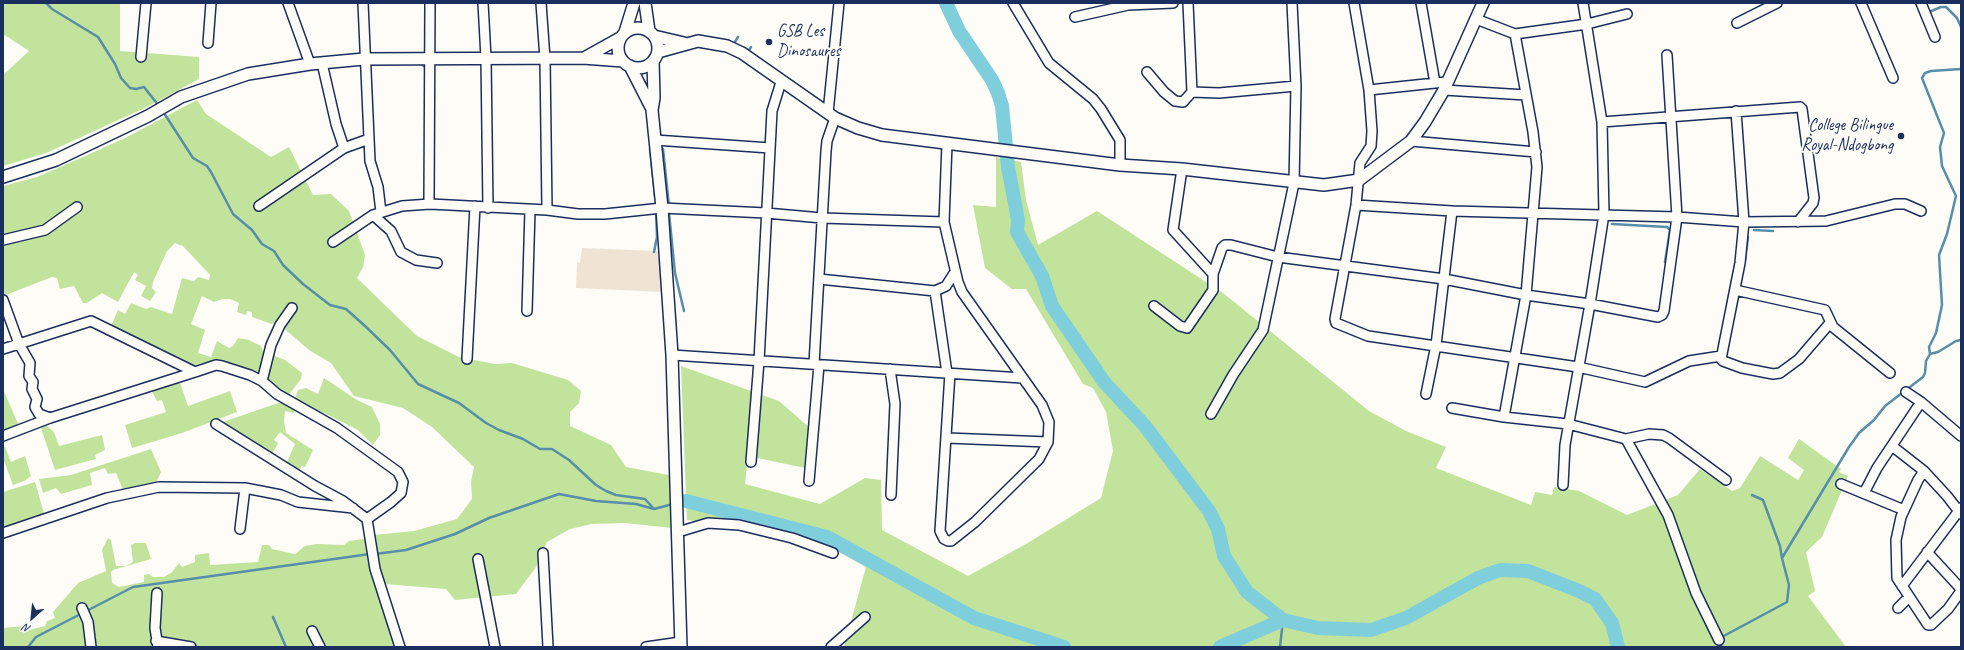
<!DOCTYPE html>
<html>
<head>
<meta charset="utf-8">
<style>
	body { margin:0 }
	#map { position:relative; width:1964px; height:650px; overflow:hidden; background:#fdfcf7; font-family:Caveat,sans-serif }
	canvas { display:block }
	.frame { position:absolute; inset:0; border:4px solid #1b2f5e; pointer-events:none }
	.north { position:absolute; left:12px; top:598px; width:40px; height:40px; -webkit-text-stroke:3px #fdfcf7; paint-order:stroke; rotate:207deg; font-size:11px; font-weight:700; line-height:16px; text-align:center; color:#1b2f5e }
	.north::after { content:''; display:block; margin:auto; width:14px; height:18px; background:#1b2f5e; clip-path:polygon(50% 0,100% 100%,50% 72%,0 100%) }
</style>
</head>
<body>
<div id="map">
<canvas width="1964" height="650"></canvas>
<div class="frame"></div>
<div class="north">N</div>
</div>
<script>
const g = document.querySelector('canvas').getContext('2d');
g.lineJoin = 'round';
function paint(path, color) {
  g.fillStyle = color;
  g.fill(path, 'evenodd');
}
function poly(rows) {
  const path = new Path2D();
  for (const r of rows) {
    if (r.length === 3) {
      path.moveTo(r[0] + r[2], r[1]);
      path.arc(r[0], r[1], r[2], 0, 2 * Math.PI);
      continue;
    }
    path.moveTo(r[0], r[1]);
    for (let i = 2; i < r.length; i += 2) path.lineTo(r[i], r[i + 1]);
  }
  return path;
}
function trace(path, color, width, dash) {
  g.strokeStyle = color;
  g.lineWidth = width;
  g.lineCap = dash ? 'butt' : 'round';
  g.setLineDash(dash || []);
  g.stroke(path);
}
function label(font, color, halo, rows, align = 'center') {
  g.font = font + ' Caveat,sans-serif';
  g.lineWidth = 4;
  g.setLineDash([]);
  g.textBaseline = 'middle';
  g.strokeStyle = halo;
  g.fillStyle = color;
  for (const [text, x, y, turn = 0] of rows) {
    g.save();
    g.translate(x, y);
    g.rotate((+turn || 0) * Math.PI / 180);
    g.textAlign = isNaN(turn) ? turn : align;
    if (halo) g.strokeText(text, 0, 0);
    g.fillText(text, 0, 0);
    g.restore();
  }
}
paint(poly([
	[582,248,659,251,663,292,576,288,577,262,580,263]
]), '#efe4d4');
paint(poly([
	[3,3,120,3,120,51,199,57,199,79,147,107,46,153,3,166,3,75,29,51,3,34],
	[197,100,206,114,271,157,289,147,313,195,331,194,349,211,365,255,363,267,357,278,417,336,459,357,495,364,512,363,568,380,581,391,579,403,570,412,570,426,611,445,626,467,669,475,672,528,625,523,592,524,570,529,547,542,536,567,516,594,455,600,446,589,384,584,377,562,374,535,414,531,457,519,472,499,471,482,474,467,432,427,403,408,354,396,331,363,309,350,274,320,274,323,272,324,252,317,252,312,247,311,246,315,237,312,239,303,230,299,222,299,214,302,202,296,191,324,205,330,198,353,211,357,217,341,229,348,233,346,238,338,249,340,261,346,264,354,263,364,259,376,218,362,201,363,194,366,111,326,118,310,125,314,131,303,146,309,151,307,172,314,182,278,194,281,198,277,209,280,210,275,181,244,182,246,175,243,167,251,153,282,152,288,156,292,150,301,141,296,146,286,135,280,138,275,134,272,118,302,102,293,87,303,83,303,74,286,60,289,57,278,52,277,3,296,3,186,37,177,83,157,125,138],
	[996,157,1021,162,1026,200,1038,245,1097,211,1223,293,1369,411,1406,431,1446,447,1436,468,1531,505,1535,492,1552,495,1554,487,1579,491,1627,515,1678,495,1700,469,1732,491,1740,488,1760,456,1798,480,1804,470,1788,458,1799,439,1841,469,1839,472,1848,476,1822,537,1806,552,1815,591,1808,596,1846,647,844,647,866,567,817,540,687,520,681,366,779,401,810,428,805,468,748,456,745,484,820,504,865,478,881,480,882,530,968,576,1026,544,1101,498,1113,451,1106,412,1093,388,1083,384,1026,289,1012,289,985,268,973,205,996,207],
	[273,355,285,360,302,373,301,379,288,396,267,382,268,370],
	[324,378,357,400,372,407,380,424,380,435,373,445,358,430,324,413,313,410,296,400,295,398,298,390,306,388,318,394],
	[179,380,188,406,230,391,237,412,182,433,132,448,125,425,166,412,162,400,157,401,151,390],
	[3,389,19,426,3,433],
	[284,401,294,408,295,411,293,413,285,411,284,421,286,433,313,450,305,467,302,466,299,471,286,464,295,444,280,432,274,440,278,443,272,455,220,423],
	[46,425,54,432,59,446,102,435,105,450,95,455,96,459,55,470,41,428],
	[3,442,11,462,25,456,31,476,24,481,13,485,3,458],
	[151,449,161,472,155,485,148,485,123,490,116,473,108,474,105,468,90,473,92,485,61,494,56,488,43,493,39,479,71,475],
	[35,482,45,517,3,533,3,492],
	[108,538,111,540,116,566,126,566,133,562,131,545,135,543,146,543,151,559,113,570,111,572,112,583,119,587,144,582,144,575,149,574,153,577,164,577,172,572,179,563,182,567,195,562,195,555,209,553,210,565,258,562,262,545,269,545,272,549,295,554,305,546,317,544,344,545,349,541,369,538,400,647,3,647,4,628,23,626,29,630,45,626,47,621,55,618,53,612,78,583,106,571,102,550]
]), '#c2e39c');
trace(poly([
	[46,3,52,9,98,37,115,64,121,78,130,88,136,89,144,87,159,106],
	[1929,12,1941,7,1946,7,1957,18,1961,27],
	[733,45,738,37],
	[747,53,751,47],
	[419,62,425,67],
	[162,110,193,158,207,166,211,172,233,214,252,230,262,244,274,251,283,265,303,284,330,305,346,309,365,326,390,350,418,384,459,403,486,423,499,430,523,439,540,449,552,449,569,460,596,485,606,491,616,495,645,499,654,509],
	[650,149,655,196],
	[663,149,669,206],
	[669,213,675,273,684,311],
	[1612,224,1667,227,1670,230,1665,262],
	[1754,230,1773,231],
	[654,252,657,237,656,213],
	[1745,261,1748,237],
	[1930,354,1938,352,1956,341,1961,340],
	[1752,495,1763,500,1780,546,1782,558],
	[680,502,686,501],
	[375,554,406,550,455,534,489,518,559,494,596,501,636,504,654,509,673,504],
	[273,617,286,647],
	[1720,638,1787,602,1789,585,1782,558,1849,447,1859,433,1874,420,1885,406,1923,377,1925,373,1926,361,1930,354,1929,347,1936,333,1942,305,1939,255,1947,234,1956,196,1942,166,1940,147,1944,133,1922,78,1925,73,1931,71,1961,69],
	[1719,641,1722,647],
	[28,647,36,637,133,587,370,554],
	[1280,647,1283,620]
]), '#578eaa', 2.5);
trace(poly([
	[946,3,959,31,992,80,998,93,1002,106,1008,167,1018,220,1017,232,1042,276,1052,306,1104,382,1145,426,1209,511,1218,529,1224,556,1247,592,1283,620,1318,628,1371,630,1406,618,1478,578,1500,570,1528,571,1579,591,1595,599,1612,623,1618,647],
	[686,501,827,537,974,618,1064,647],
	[1220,647,1283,620]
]), '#7fcedc', 14);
const minor = poly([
	[288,3,310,64],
	[363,3,370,161,378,187,381,212],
	[483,3,486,58,488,208],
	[1013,3,1049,63,1093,99,1101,109,1120,140,1120,165],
	[1188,3,1192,92],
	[1354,3,1369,90,1372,131,1371,146,1360,163,1356,205,1335,319,1336,323,1368,336,1578,367,1645,382,1689,361,1721,356],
	[1421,3,1435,83,1447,82],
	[1861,3,1893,78],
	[1921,3,1935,37],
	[1075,17,1128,5,1173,3],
	[1476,19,1515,34,1587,24,1627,14],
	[1737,23,1777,3],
	[208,43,211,3],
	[141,57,146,3],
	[322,63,336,124,344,148],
	[1147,72,1164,92,1175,101,1183,102,1192,92],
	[1369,90,1435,83],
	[1444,90,1526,95],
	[1192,92,1219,93,1296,86],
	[1736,111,1744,222,1740,263,1721,359,1723,361,1742,368,1773,374,1780,373,1799,359,1830,323],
	[828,113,839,3],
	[1602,122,1800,107,1802,109,1814,198,1813,203,1798,222],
	[655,140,770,148],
	[1411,141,1536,152],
	[430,204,429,201,430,3],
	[1356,205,1452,211,1677,217,1744,222,1826,221,1895,204,1905,204,1921,211],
	[259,206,344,148,369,139],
	[547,210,578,214,605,214,662,208,766,213,822,218,944,222,958,282,962,292,1042,405,1049,422,1048,442,1039,459,975,522,951,541,948,541,944,539,940,531,950,373],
	[373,215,391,231,401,252,416,260,437,263],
	[944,222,947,144],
	[3,240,45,230,77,207],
	[333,242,373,215,402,206,430,204,547,210,545,59,541,3],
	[1213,274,1222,248,1225,245,1231,245,1278,257,1444,279,1526,295,1590,304,1604,214,1602,122,1583,3],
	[819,279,935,291,946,286,955,272],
	[1735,290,1825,310,1833,327,1890,373],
	[935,291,947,373],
	[3,300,19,344,30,363,29,376,33,382,32,389,37,399,35,407,39,414,50,418],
	[1154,306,1180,326,1187,328,1213,290,1213,274,1173,230,1182,169],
	[527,311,530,210],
	[3,349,91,321,195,372,216,365,222,366,250,375,262,381,277,394,337,428,398,472,403,482,401,493,391,502,367,519],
	[672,355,1022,378],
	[467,359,475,206],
	[814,364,826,151,827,141,835,118],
	[890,369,895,404,891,495],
	[262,381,271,345,280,325,292,308],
	[1906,392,1921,402,1961,436],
	[1426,394,1436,345,1452,211],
	[1452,408,1504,417,1568,424,1626,439,1649,434,1663,435,1669,438,1726,480],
	[1211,414,1233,375,1263,330,1294,183,1296,86,1292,3],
	[1504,417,1526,295,1537,167,1533,132,1515,34],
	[216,424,315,486,343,501,367,519,375,569,400,647],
	[3,436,50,418,195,372],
	[947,438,1048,442],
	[1626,439,1668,515,1696,593,1719,640],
	[1892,446,1924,471,1947,496,1961,514],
	[751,462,759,361,772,111,781,82],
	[1924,471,1918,480,1901,517,1896,540,1897,578,1928,625,1931,625,1948,609,1961,591],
	[809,481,819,365],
	[1841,484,1904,510],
	[1563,485,1565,445,1590,304,1658,317,1662,315,1664,311,1677,217,1667,55],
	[1864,493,1877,468,1921,402],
	[240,529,245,488],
	[678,532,708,523,739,525,792,538,833,553],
	[3,533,107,498,159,487,245,488,281,495,298,502,353,508],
	[1927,552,1961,589],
	[543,553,548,647],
	[478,559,495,647],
	[1902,586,1961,508],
	[157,593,155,628,158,647],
	[82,608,88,622,91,647],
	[1898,608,1909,597],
	[312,631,320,647],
	[156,641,191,647],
	[646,647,681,642],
	[831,647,865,617]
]);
const major = poly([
	[645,3,649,31],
	[638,48,20],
	[625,32,634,3],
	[654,36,684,43],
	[658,52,698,41,727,46,742,53,835,118,858,128,882,135,1120,165,1182,169,1324,185,1359,180,1411,141,1425,122,1444,90,1483,3],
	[584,58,620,38],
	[653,61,654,98,652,110,662,208,672,355,681,647],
	[630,66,652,109],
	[3,177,56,160,148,116,181,97,248,74,310,64,364,59,583,58,623,61]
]);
trace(minor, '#1b2f5e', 12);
trace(major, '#1b2f5e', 14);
trace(minor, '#fdfcf7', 9);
trace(major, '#fdfcf7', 11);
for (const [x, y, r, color] of [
	[769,42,4,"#1b2f5e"],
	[1901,136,4,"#1b2f5e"]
]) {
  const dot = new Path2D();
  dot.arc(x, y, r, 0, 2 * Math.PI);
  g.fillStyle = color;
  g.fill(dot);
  trace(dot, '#fdfcf7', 1.5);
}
label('17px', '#1b2f5e', '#fdfcf7', [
	["GSB Les",777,32],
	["Dinosaures",777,52],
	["College Bilingue",1893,126,"right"],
	["Royal-Ndogbong",1893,146,"right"]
], 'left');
</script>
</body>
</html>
